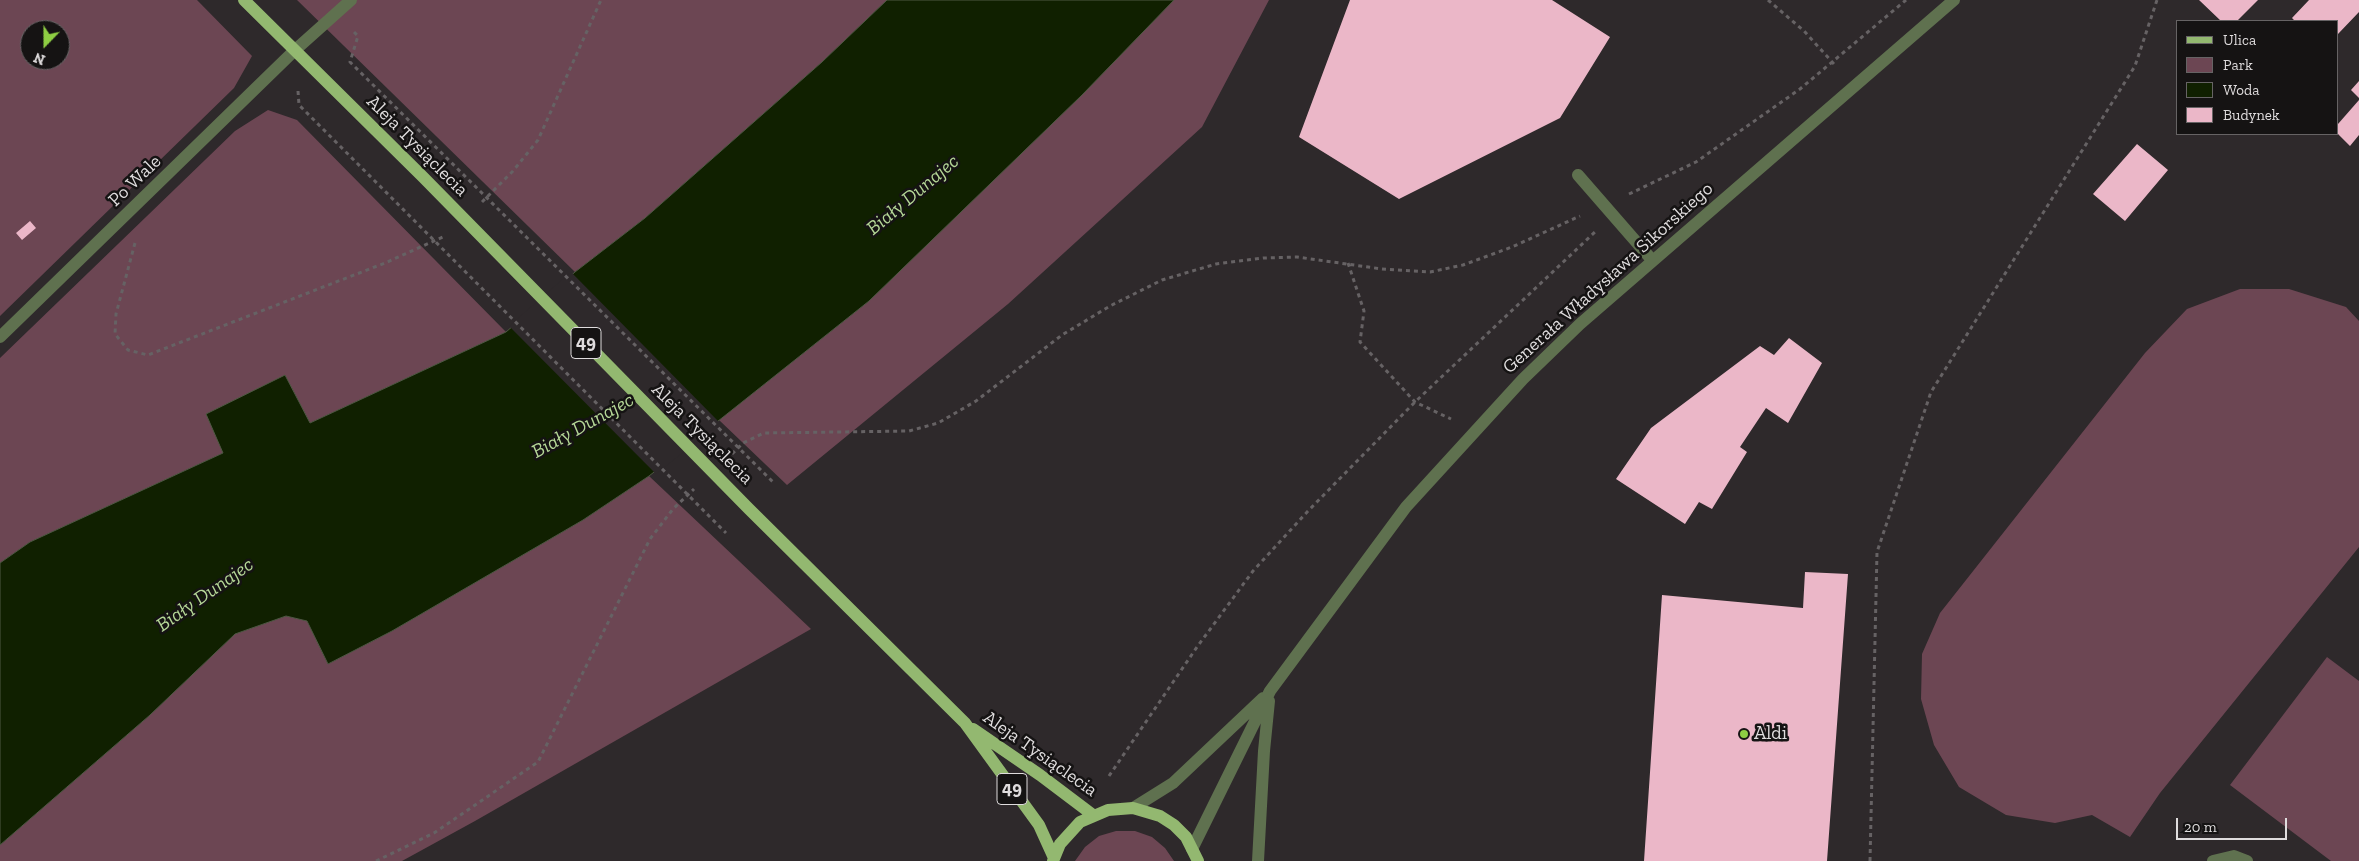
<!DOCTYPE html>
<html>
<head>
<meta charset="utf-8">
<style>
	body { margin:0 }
	#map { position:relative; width:2359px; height:861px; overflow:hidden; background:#2e292b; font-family:"Zilla Slab",serif }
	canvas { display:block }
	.legend { position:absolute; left:2176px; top:20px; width:162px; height:115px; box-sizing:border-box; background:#151313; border:1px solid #666364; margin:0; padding:6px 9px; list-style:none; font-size:15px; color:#dfdcdd }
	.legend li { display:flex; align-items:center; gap:10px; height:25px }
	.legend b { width:25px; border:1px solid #666364 }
	.north { position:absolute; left:20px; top:20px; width:50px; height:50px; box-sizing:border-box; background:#151313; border:1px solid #666364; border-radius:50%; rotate:202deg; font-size:14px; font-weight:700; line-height:20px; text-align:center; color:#dfdcdd }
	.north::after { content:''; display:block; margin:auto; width:18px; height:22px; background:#8ece43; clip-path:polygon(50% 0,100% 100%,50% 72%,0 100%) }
	.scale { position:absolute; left:2176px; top:818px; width:111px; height:22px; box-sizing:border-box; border:2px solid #dfdcdd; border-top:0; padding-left:6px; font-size:15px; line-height:18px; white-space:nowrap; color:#dfdcdd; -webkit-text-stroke:4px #151313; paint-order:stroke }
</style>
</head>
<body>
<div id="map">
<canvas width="2359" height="861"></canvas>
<ul class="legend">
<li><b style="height:6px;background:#93b870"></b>Ulica</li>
<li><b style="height:14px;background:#6c4653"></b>Park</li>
<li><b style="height:14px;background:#102000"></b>Woda</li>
<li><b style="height:14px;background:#ebb7c8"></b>Budynek</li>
</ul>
<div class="north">N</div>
<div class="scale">20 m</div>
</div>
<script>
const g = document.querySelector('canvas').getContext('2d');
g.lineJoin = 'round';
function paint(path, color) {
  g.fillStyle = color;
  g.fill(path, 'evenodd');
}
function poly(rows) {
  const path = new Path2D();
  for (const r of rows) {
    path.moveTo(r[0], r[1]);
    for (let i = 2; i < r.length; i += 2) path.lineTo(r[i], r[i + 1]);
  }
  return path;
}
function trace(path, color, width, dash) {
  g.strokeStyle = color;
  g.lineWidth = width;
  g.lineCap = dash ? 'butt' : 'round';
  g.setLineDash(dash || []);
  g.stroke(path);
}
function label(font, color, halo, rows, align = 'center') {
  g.font = font + ' "Zilla Slab",serif';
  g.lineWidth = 5;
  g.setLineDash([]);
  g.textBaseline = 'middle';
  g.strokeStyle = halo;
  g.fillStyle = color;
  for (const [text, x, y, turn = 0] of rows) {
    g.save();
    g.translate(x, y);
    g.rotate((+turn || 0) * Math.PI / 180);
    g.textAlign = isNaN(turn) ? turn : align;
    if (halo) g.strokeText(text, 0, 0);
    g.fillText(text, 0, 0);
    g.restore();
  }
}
paint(poly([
	[0,0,197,0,252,56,234,88,0,316],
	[30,30,60,30,60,60,30,60],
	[297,0,887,0,822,62,645,218,575,272],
	[1174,0,1269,0,1202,127,1008,304,787,485,719,420,869,301],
	[268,110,297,120,506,332,310,423,285,375,223,453,30,542,0,563,0,358,235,131],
	[2240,289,2289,289,2346,307,2359,321,2359,547,2160,793,2130,837,2092,815,2055,823,2006,815,1959,787,1934,745,1921,699,1922,654,1940,613,2145,353,2187,309],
	[649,476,811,629,475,821,402,861,0,861,0,845,150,715,235,634,286,616,307,621,328,664,392,631,583,520],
	[2327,657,2359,681,2359,861,2331,861,2230,785],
	[1116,831,1135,831,1152,837,1165,848,1174,861,1075,861,1085,847,1099,836]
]), '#6c4653');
const water = poly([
	[887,0,1174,0,1082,95,869,301,649,476,583,520,392,631,328,664,307,621,286,616,235,634,150,715,0,845,0,563,30,542,223,453,206,414,285,375,310,423,506,332,575,272,645,218,822,62,887,0]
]);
paint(water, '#102000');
trace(water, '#4e5842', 1);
paint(poly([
	[571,272,720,423,656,474,509,326]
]), '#2e292b');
paint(poly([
	[1350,0,1552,0,1610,37,1560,118,1399,199,1299,137],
	[2199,0,2258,0,2237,21,2221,21],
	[2309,0,2359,0,2359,12,2338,34,2338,21,2295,21,2292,18],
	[2359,81,2359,98,2351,90],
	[2359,100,2359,135,2350,146,2338,134,2338,124],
	[2137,144,2168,170,2125,221,2093,194],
	[30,221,36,228,22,240,16,233],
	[1789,338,1822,363,1788,423,1766,408,1740,447,1747,452,1712,509,1699,502,1685,524,1616,479,1651,428,1760,346,1774,355],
	[1805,572,1848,574,1827,861,1644,861,1662,595,1803,608]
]), '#ebb7c8');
trace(poly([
	[1768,0,1804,31,1834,64],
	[354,32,358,36,350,62,775,484],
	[298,91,299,105,726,533],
	[1629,194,1696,162,1800,89,1906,0],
	[482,202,513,171,538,140,601,0],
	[135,243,116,314,115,334,128,350,148,355,385,263,445,236],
	[1348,263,1364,311,1360,342,1415,402,1451,419],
	[732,454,743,443,764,433,909,431,938,423,976,401,1062,335,1110,306,1162,280,1216,264,1263,258,1297,257,1382,269,1430,272,1463,265,1512,247,1580,216],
	[1109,776,1197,647,1253,571,1308,511,1415,402,1595,232],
	[376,861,434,833,538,762,650,539,673,509,694,489],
	[1870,861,1877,552,1931,392,2135,66,2157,0]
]), '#666264', 3, [4, 4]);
trace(poly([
	[1578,175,1652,260],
	[0,337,294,51,351,0],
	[1133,808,1173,783,1263,698],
	[1192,849,1270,691,1406,507,1523,379,1580,324,1954,0],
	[1258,861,1264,751,1269,701],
	[2213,861,2234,856,2247,861]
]), '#5f714f', 12);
trace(poly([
	[244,0,423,177,749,509,965,723,1039,825,1054,858],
	[973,729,1040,775,1093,815],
	[1053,861,1060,844,1080,822,1108,810,1133,808,1160,816,1174,825,1186,837,1198,861]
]), '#93b870', 12);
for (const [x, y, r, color] of [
	[1744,734,5,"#8ece43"]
]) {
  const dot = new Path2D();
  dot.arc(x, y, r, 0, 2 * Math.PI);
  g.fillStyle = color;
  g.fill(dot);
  trace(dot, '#151313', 2);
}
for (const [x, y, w] of [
	[586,343,30],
	[1012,789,30]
]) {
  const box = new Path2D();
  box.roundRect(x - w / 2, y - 15.5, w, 31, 4);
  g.fillStyle = '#151313';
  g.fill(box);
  trace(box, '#dfdcdd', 1);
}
label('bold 18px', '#dfdcdd', null, [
	["49",586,343],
	["49",1012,789]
]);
label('19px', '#dfdcdd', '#151313', [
	["Aleja Tysiąclecia",417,146,45],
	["Po Wale",135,181,-44],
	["Generała Władysława Sikorskiego",1608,278,-42],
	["Aleja Tysiąclecia",702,434,45],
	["Aleja Tysiąclecia",1040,754,35]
]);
label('19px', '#dfdcdd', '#151313', [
	["Aldi",1754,734]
], 'left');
label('italic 20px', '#b5d797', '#151313', [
	["Biały Dunajec",913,195,-40],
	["Biały Dunajec",583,426,-29],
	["Biały Dunajec",205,595,-35]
]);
</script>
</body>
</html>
